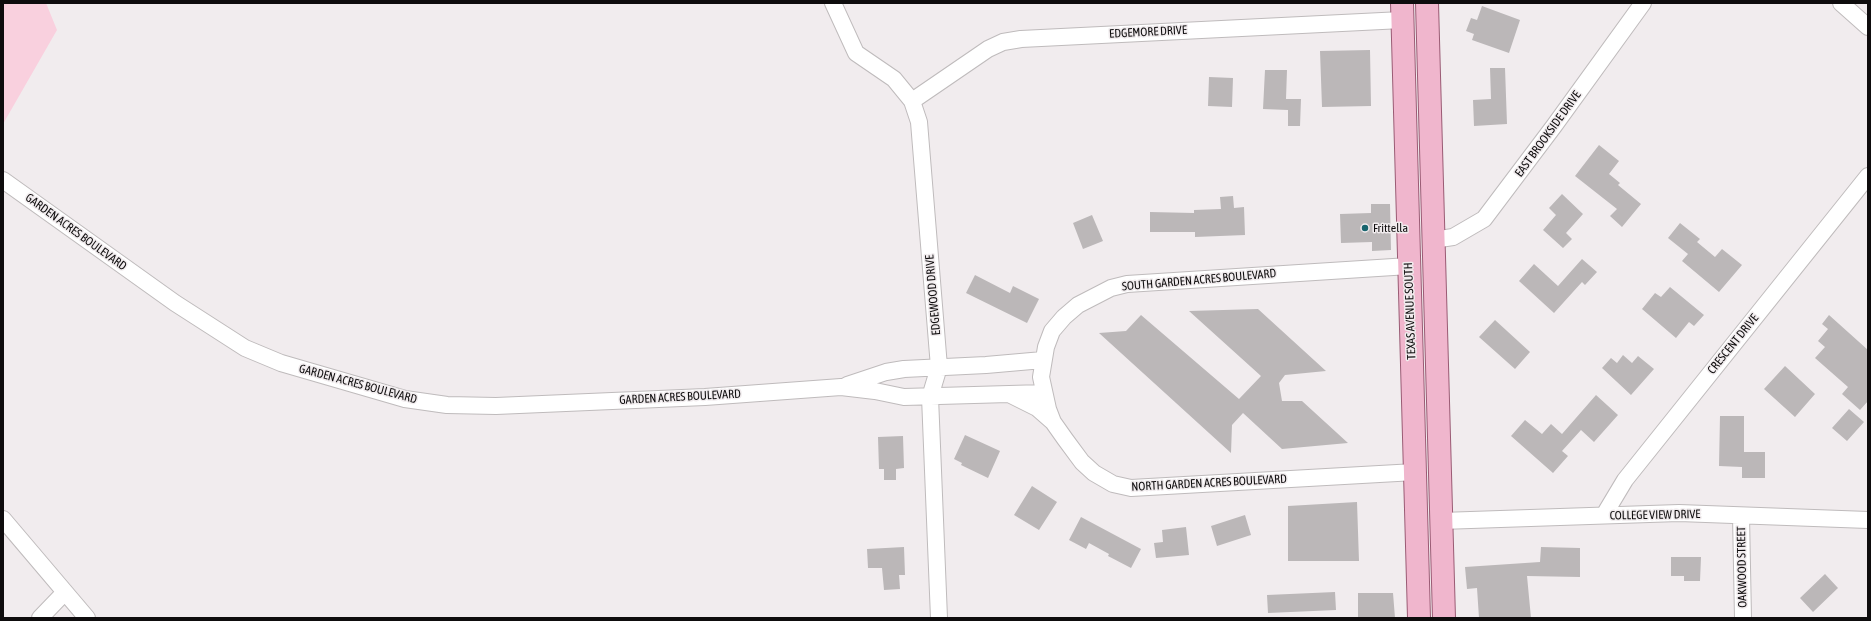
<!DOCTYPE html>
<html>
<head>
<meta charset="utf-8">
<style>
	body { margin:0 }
	#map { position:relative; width:1871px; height:621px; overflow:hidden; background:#f1ecee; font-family:"Asap Condensed",sans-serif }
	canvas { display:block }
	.frame { position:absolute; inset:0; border:4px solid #0e0c0d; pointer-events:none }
</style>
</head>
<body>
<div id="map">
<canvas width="1871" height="621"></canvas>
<div class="frame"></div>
</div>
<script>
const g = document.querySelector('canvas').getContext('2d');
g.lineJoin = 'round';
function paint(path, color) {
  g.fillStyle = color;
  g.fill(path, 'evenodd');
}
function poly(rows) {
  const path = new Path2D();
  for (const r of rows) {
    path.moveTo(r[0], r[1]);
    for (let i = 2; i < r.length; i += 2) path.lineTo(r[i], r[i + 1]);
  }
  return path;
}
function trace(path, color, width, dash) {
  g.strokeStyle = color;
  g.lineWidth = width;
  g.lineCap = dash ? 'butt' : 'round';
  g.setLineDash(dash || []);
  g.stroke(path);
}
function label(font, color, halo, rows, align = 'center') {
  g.font = font + ' "Asap Condensed",sans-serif';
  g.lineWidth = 3;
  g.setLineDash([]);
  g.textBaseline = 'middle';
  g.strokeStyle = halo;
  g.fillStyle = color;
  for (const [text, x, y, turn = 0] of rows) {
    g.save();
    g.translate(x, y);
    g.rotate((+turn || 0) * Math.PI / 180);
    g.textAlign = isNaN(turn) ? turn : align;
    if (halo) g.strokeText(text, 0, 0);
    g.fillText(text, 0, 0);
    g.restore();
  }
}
paint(poly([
	[3,3,46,3,57,30,3,124]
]), '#f9d0de');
paint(poly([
	[1482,6,1520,20,1509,53,1472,40,1474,34,1466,31,1471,18,1477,20],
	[1370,50,1371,106,1322,107,1320,51],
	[1490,68,1505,68,1507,124,1474,126,1473,100,1491,99],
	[1265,70,1287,70,1286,99,1301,99,1300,126,1288,126,1288,110,1263,109],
	[1209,77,1233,78,1232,107,1208,106],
	[1599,145,1619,161,1609,174,1620,183,1618,185,1641,204,1622,227,1610,216,1617,209,1575,176],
	[1562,194,1583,214,1566,233,1572,239,1563,248,1543,230,1556,215,1549,208],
	[1233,196,1234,208,1244,207,1245,235,1195,237,1195,232,1150,232,1150,212,1194,213,1194,210,1221,209,1220,197],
	[1371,204,1390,204,1391,250,1372,251,1372,242,1341,243,1340,214,1371,213],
	[1092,215,1103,241,1083,249,1073,223],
	[1680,223,1700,239,1697,242,1715,257,1722,249,1742,265,1719,292,1682,261,1688,254,1668,238],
	[1582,259,1597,272,1585,285,1582,282,1554,313,1519,281,1534,264,1558,286],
	[975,275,1010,293,1013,286,1039,299,1027,323,966,293],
	[1670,287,1704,315,1694,326,1689,322,1676,338,1642,309,1655,293,1661,297],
	[1258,309,1326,371,1285,375,1279,383,1282,401,1302,401,1348,443,1282,449,1243,413,1232,425,1231,453,1099,333,1126,331,1141,315,1239,399,1261,376,1189,311],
	[1829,315,1868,350,1868,401,1860,410,1842,394,1848,387,1815,358,1825,347,1818,341,1828,329,1822,324],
	[1495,320,1530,352,1515,369,1479,337],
	[1623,355,1632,363,1638,356,1654,369,1631,395,1602,368,1611,358,1617,363],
	[1785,366,1815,394,1795,417,1764,389],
	[1596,395,1618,415,1594,442,1581,430,1562,451,1568,456,1553,473,1511,436,1525,420,1542,434,1551,424,1562,434],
	[1849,409,1864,422,1847,441,1832,428],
	[1720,416,1744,416,1744,452,1765,452,1765,478,1742,478,1742,467,1719,466],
	[965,435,1000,451,988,478,961,465,962,463,954,459],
	[903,436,904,468,896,469,896,480,884,480,884,469,879,469,878,437],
	[1032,486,1057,502,1039,530,1014,515],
	[1357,502,1359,561,1288,561,1288,506],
	[1245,515,1251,535,1217,546,1211,526],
	[1081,517,1141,549,1131,568,1108,556,1109,554,1089,543,1086,549,1069,540],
	[1186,527,1189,555,1156,558,1154,543,1163,542,1162,530],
	[904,547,905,575,899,575,900,589,884,590,882,568,868,568,867,549],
	[1541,547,1580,548,1580,577,1527,576,1531,618,1479,618,1477,588,1467,589,1465,567,1540,562],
	[1671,557,1701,557,1700,581,1684,581,1684,576,1671,576],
	[1825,574,1838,588,1813,612,1800,598],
	[1335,592,1336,610,1268,613,1267,595],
	[1358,593,1393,593,1395,618,1358,618]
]), '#bbb7b8');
const street = poly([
	[833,3,856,53,894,79,912,101,919,122,939,367,930,397,939,618],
	[1841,3,1868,27],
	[912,101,988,49,1003,42,1021,39,1402,20],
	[3,180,175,303,245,348,281,363,405,399,447,405,496,406,705,397,841,387,875,391,904,397,1044,393],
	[1433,240,1453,237,1484,219,1554,126,1643,3],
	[1409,266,1127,284,1111,288,1078,305,1064,317,1052,331,1046,347,1041,377,1048,409,1053,422,1065,439,1082,462,1094,473,1113,484,1131,488,1415,472],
	[847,385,886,372,904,369,986,365,1043,360],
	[1011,395,1037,408,1053,422],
	[1604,515,1625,480,1868,176],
	[1741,516,1743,618],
	[3,519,87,618],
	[1441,521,1679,513,1868,520],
	[40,618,65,592]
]);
const primary = poly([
	[1402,3,1419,618],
	[1427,3,1444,618]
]);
trace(street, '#bfbbbc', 18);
trace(primary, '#9a5b74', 24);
trace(street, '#fff', 16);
trace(primary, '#f0b6cd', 22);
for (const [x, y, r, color] of [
	[1365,228,4,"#17646d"]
]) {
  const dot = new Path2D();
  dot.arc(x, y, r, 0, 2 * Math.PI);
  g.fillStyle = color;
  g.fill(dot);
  trace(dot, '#f1ecee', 1.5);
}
label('12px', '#0e0c0d', '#f1ecee', [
	["EDGEMORE DRIVE",1148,32,-3],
	["EAST BROOKSIDE DRIVE",1548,134,-54],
	["GARDEN ACRES BOULEVARD",76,232,36],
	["SOUTH GARDEN ACRES BOULEVARD",1199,280,-5],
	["EDGEWOOD DRIVE",933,295,-95],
	["TEXAS AVENUE SOUTH",1410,311,-92],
	["CRESCENT DRIVE",1733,344,-51],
	["GARDEN ACRES BOULEVARD",358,384,15],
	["GARDEN ACRES BOULEVARD",680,397,-3],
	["NORTH GARDEN ACRES BOULEVARD",1209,483,-3],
	["COLLEGE VIEW DRIVE",1655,515,-1],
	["OAKWOOD STREET",1742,567,-91]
]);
label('12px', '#0e0c0d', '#f1ecee', [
	["Frittella",1373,228]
], 'left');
</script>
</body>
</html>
